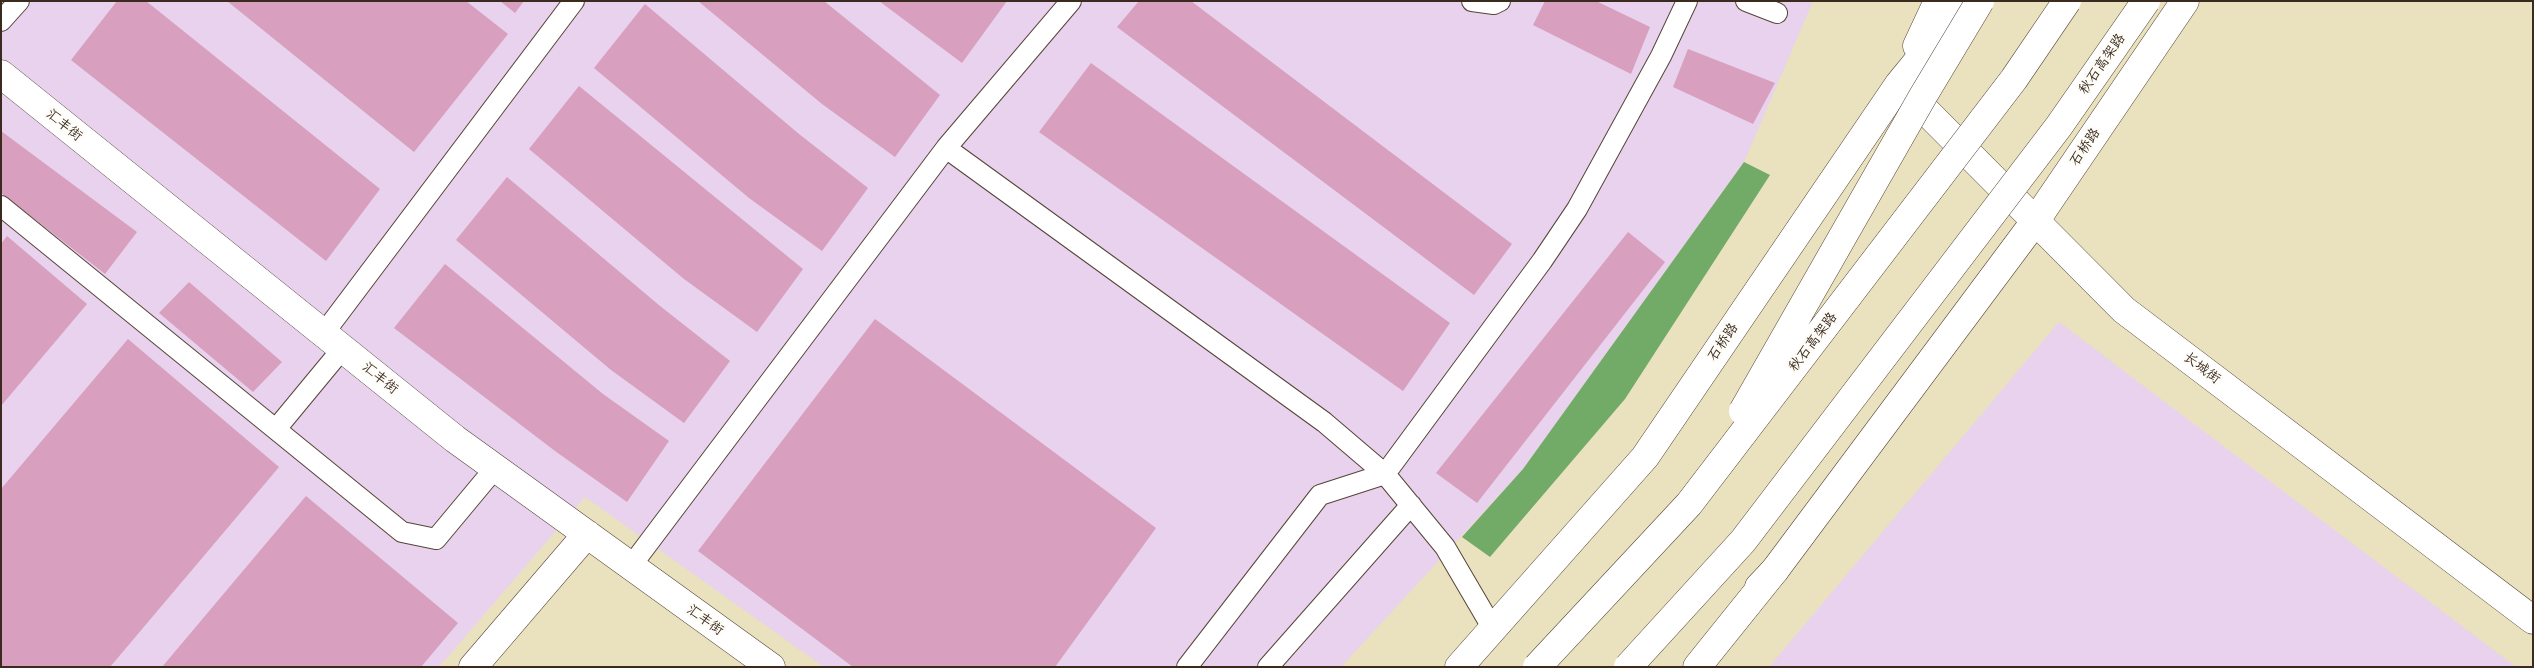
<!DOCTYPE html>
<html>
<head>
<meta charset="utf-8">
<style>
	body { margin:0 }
	#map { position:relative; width:2534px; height:668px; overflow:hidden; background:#eae1be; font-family:Delius,sans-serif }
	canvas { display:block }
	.frame { position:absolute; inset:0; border:2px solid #3b2a1e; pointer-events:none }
</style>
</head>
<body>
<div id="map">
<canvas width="2534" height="668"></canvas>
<div class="frame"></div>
</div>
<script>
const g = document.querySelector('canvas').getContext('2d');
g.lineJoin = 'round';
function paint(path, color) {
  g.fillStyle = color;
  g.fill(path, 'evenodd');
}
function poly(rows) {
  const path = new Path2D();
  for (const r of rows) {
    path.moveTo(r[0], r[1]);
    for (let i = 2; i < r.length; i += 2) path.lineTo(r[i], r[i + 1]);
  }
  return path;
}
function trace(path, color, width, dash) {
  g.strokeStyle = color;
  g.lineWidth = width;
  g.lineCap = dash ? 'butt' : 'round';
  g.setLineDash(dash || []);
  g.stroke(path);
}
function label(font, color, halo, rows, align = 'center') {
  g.font = font + ' Delius,"LXGW WenKai TC",sans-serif';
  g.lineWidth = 5;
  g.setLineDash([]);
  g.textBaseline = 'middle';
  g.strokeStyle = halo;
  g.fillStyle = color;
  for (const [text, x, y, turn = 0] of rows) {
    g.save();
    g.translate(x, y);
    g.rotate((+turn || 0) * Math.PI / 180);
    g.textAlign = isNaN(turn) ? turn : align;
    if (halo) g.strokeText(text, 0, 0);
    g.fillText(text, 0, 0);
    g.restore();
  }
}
paint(poly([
	[1,1,1813,1,1744,162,1523,469,1341,667,824,667,585,497,439,667,1,667],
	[2059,322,2516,667,1769,667]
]), '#e8d2ee');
paint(poly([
	[1744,162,1770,175,1625,399,1490,557,1462,537,1523,469]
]), '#72aa68');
paint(poly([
	[117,1,146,1,380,189,326,261,71,60],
	[227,1,466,1,508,34,414,152],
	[500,1,524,1,515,13],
	[698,1,824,1,940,95,895,157,822,104],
	[879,1,1007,1,962,63],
	[1139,1,1191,1,1512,244,1474,295,1117,27],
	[1545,1,1596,1,1650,27,1631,74,1533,25],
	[645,4,799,134,868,188,822,251,749,198,594,68],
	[1688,49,1775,83,1753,124,1673,87],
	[1091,63,1450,323,1403,391,1039,132],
	[579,86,803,269,757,332,684,279,529,149],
	[1,131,137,232,105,274,1,193],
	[507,177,660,306,730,361,684,423,611,370,456,240],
	[1628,232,1665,262,1477,503,1436,473],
	[7,236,87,304,1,406,1,244],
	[445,264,603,394,669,441,627,502,555,451,394,328],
	[189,282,282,362,253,392,159,313],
	[875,319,1156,528,1055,667,853,667,698,551],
	[128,339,279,467,110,667,1,667,1,489],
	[306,496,458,623,421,667,162,667]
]), '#d89fbf');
const service = poly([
	[1472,1,1494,4,1500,1],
	[1746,1,1777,13],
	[1,21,19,1],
	[946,148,1324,422,1385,474,1445,547,1493,629],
	[1,206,402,532,436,539,496,467],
	[324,333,574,1],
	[276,429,343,348],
	[631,566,946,148,1071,1],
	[1187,667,1320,495,1385,474,1542,261,1577,209,1661,56,1687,1],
	[1268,667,1411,505]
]);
const minor = poly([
	[1,74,455,439,771,667],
	[473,667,587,534]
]);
const tertiary = poly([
	[1903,88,2124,310,2533,620]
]);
const primary = poly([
	[1917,46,1938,1],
	[1759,587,1775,570,2036,220,2185,1],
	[1459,667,1645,457,1899,84,1967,1]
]);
const trunk = poly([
	[1697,667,1775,570]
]);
trace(service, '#554536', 22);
trace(minor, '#554536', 29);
trace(tertiary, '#554536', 29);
trace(primary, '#554536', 29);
trace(trunk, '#554536', 29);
trace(service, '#fff', 20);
trace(minor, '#fff', 28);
trace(tertiary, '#fff', 28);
trace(primary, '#fff', 28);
trace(trunk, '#fff', 28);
const trunkBridge = poly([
	[1743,411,1923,96,1980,1],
	[1537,667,1689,504,2014,79,2067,1],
	[1628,667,1743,541,2059,126,2146,1]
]);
trace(trunkBridge, '#554536', 29, []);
trace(trunkBridge, '#fff', 28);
label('14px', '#3b2a1e', '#fdfcf7', [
	["秋石高架路",2102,64,-55],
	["汇丰街",64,125,39],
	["石桥路",2085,147,-56],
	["石桥路",1723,342,-56],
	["秋石高架路",1813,342,-53],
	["长城街",2202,368,37],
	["汇丰街",380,378,39],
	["汇丰街",705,620,36]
]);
</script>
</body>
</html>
